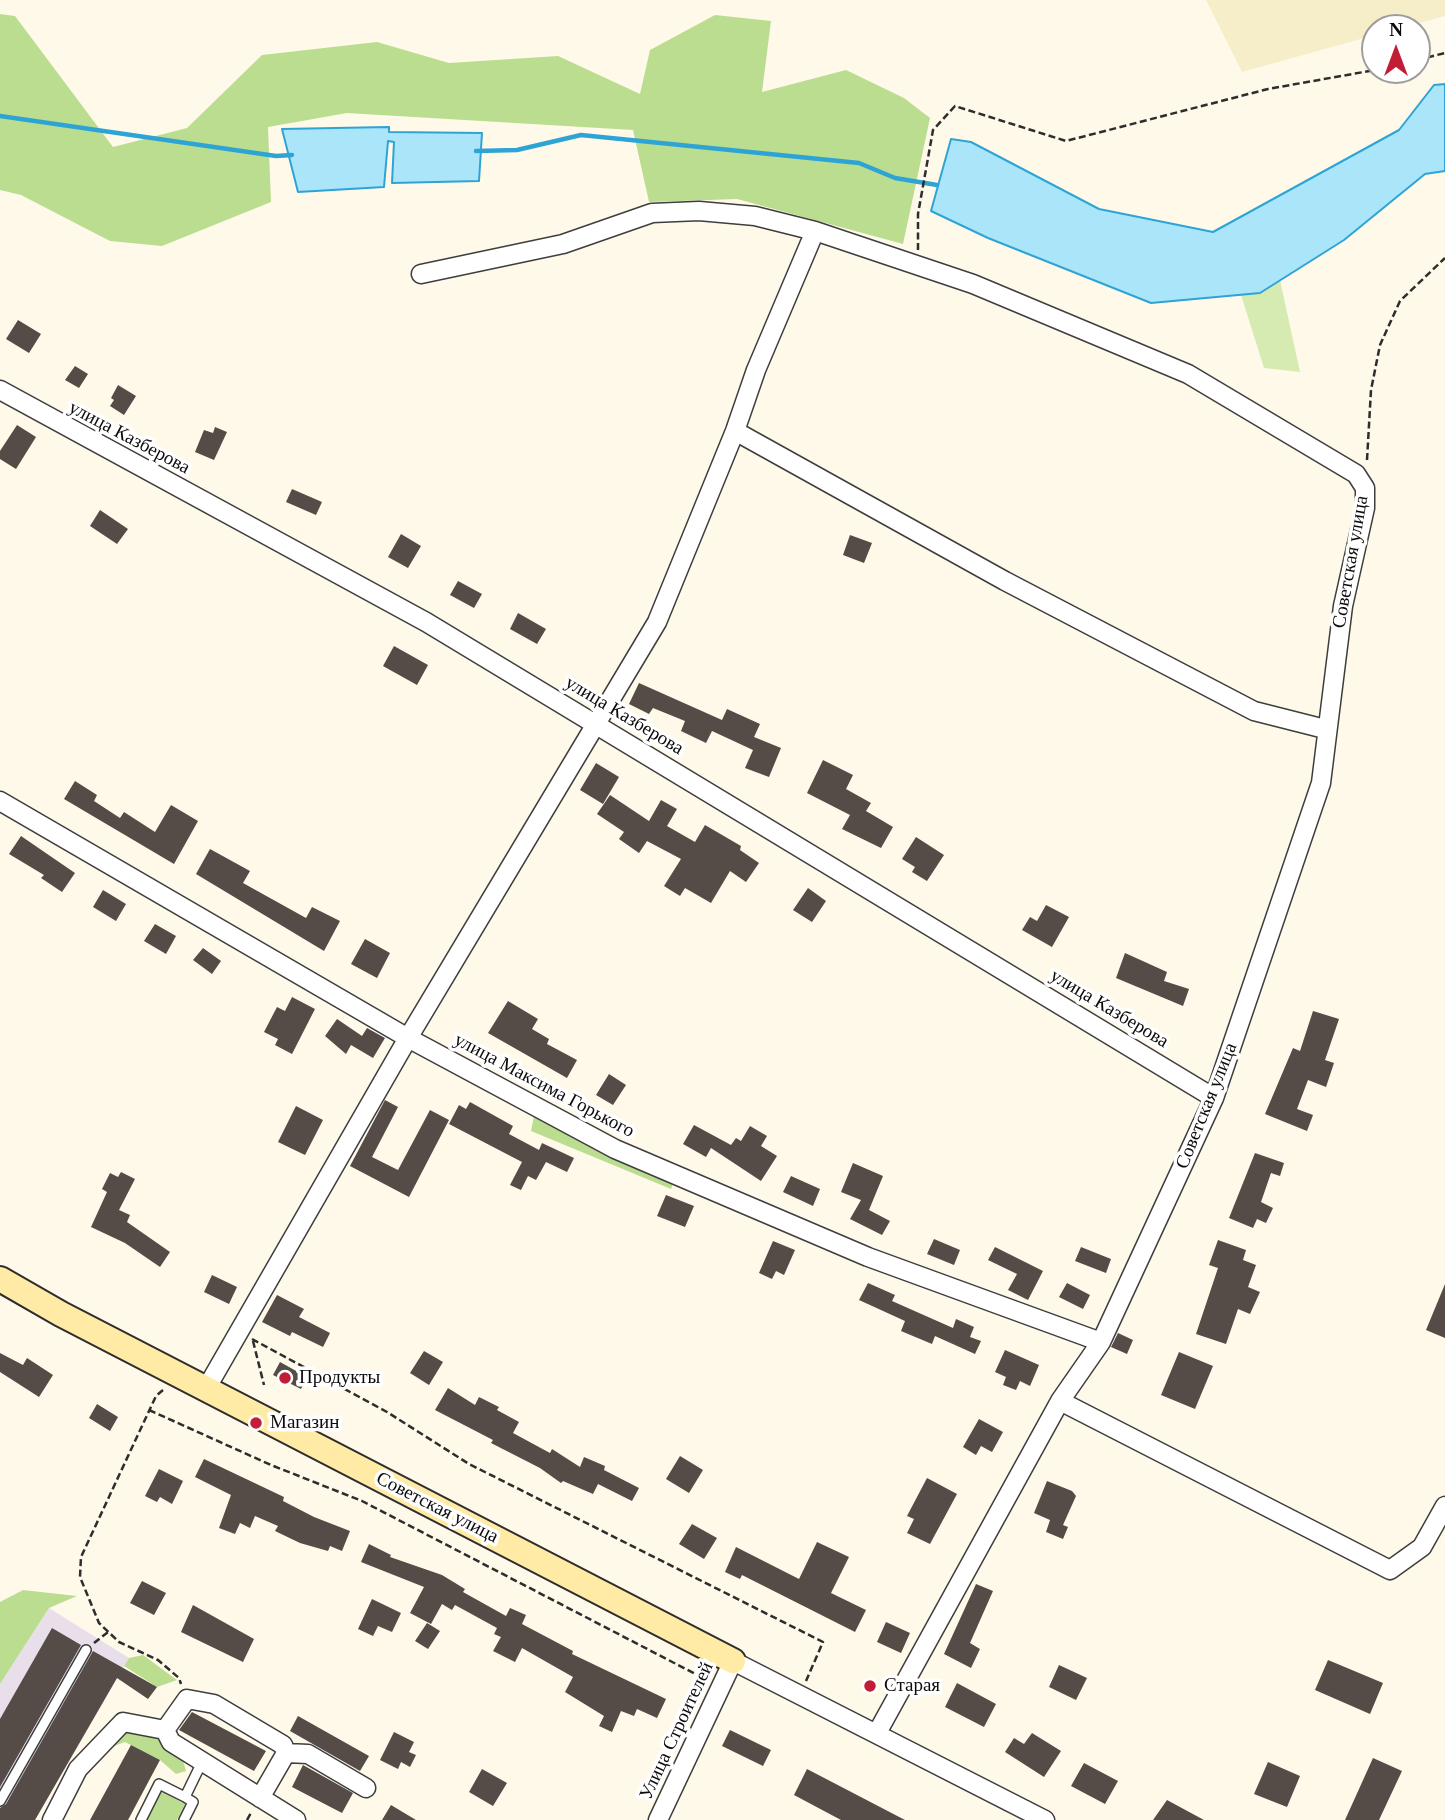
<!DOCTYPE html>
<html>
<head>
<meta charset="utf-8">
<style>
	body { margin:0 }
	#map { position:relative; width:1445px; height:1820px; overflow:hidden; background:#fff9ea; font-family:"Times New Roman",serif }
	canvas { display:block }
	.north { position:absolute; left:1361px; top:14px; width:70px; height:70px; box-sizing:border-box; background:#fff; border:2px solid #9d9d9d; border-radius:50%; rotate:0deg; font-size:19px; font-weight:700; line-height:28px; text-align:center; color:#0b0b0b }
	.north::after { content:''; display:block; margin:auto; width:24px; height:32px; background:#c31c36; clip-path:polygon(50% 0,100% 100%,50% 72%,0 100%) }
</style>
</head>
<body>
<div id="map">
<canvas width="1445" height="1820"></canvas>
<div class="north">N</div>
</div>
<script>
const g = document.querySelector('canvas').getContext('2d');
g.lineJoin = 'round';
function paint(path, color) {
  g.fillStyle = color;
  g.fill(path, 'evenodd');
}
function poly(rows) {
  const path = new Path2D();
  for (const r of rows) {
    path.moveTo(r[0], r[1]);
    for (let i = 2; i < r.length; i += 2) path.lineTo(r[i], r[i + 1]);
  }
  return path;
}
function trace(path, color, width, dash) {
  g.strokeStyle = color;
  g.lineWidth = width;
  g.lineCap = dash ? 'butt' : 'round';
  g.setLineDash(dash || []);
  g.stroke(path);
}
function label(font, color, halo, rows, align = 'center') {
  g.font = font + ' "Times New Roman",serif';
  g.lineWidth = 7;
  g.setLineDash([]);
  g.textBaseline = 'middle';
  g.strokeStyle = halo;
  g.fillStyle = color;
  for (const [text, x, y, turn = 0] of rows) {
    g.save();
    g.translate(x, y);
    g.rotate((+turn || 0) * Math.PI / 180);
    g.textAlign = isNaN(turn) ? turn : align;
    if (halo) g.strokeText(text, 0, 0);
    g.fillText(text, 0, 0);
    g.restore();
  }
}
paint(poly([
	[49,1608,129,1658,35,1820,0,1820,0,1684]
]), '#e9dfeb');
paint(poly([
	[1206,0,1445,0,1445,16,1401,28,1375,28,1375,35,1242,72]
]), '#f6eec9');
paint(poly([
	[1280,280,1300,372,1264,368,1241,295,1260,293]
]), '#d6ebb2');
paint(poly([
	[0,14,15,16,113,147,187,128,262,55,377,42,449,63,558,56,640,94,650,50,715,15,771,21,762,92,846,70,904,98,930,118,903,244,737,199,649,202,633,130,347,113,268,127,271,202,162,246,110,241,21,195,0,190],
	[534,1116,675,1178,671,1189,531,1131],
	[23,1590,77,1596,49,1608,0,1684,0,1602],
	[143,1655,177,1680,157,1687,124,1666,129,1658],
	[130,1728,160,1735,182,1757,186,1771,176,1774,160,1760,125,1742,106,1749,108,1741],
	[161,1791,185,1804,177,1820,144,1820]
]), '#bbdd90');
const water = poly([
	[1445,84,1445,171,1425,174,1344,240,1260,293,1151,303,988,238,931,211,951,139,971,142,1099,209,1213,232,1399,130,1434,85,1445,84],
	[389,127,389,132,482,133,479,181,392,183,394,142,388,141,384,187,298,192,282,129,389,127]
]);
paint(water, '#abe5fa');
trace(water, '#2ea4d5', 2);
trace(poly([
	[0,116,276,156,292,155],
	[476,151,517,150,581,135,859,163,895,178,937,185]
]), '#2ea4d5', 4.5);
paint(poly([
	[18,320,41,334,29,353,6,339],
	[75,366,88,374,79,388,65,380],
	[118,385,136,396,124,415,110,406,114,400,111,398],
	[17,425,36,437,16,469,0,459,0,451],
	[215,427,227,432,214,460,195,452,204,430,213,433],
	[292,489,322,502,316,515,286,502],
	[100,510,128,529,117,544,90,526],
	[401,534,421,546,408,568,388,557],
	[850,535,872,543,864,563,843,555],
	[458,581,482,594,474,608,450,595],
	[518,613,546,629,537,644,510,629],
	[394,646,428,665,417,685,383,666],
	[639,683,722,720,727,709,760,724,754,737,781,748,769,777,745,768,753,750,712,731,706,743,681,731,685,721,653,708,649,714,629,704],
	[823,760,853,775,846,789,871,803,866,811,893,827,881,848,842,829,850,815,807,793],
	[596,763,619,777,603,804,580,790],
	[75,781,97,795,94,801,120,818,124,812,155,832,171,805,198,821,174,864,64,799],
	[610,795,649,821,661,800,677,809,667,826,695,842,705,825,741,846,740,850,759,863,746,882,730,871,711,903,685,888,680,896,664,886,681,859,647,841,639,853,619,839,624,832,597,814],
	[21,836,75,873,62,892,41,878,44,875,9,854],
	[916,837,944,855,927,881,912,872,915,867,902,859],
	[210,849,250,871,243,883,306,918,312,907,340,921,324,951,196,874],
	[808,888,826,901,812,922,793,910],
	[103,890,126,904,116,921,93,907],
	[1046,905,1069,917,1052,947,1022,930,1030,917,1037,921],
	[155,924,176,936,166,954,144,941],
	[365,939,390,953,377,978,351,964],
	[203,948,221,961,212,974,193,960],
	[1125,953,1167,972,1164,981,1189,989,1183,1006,1116,978],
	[292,997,315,1009,292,1054,275,1045,278,1039,264,1032,277,1007,285,1011],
	[508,1001,538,1019,532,1029,549,1039,547,1044,577,1060,567,1078,488,1033],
	[1313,1011,1339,1019,1325,1060,1334,1063,1326,1087,1308,1080,1297,1109,1313,1115,1307,1131,1265,1114,1293,1048,1300,1051],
	[337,1019,362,1036,367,1028,385,1038,373,1058,351,1045,346,1054,325,1036],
	[609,1074,626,1085,613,1105,596,1095],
	[385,1100,398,1107,372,1157,398,1170,430,1110,449,1120,409,1197,350,1166],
	[470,1102,513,1126,509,1134,539,1150,542,1143,574,1158,567,1172,546,1162,536,1180,528,1176,521,1190,510,1185,522,1162,449,1124,459,1105,466,1109],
	[296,1106,323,1120,305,1155,278,1142],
	[694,1125,731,1145,736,1138,741,1141,750,1126,767,1136,761,1146,777,1156,761,1181,711,1148,706,1157,683,1144],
	[1255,1153,1284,1163,1280,1176,1271,1173,1261,1202,1273,1208,1266,1223,1257,1219,1253,1228,1229,1218],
	[853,1163,883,1176,869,1210,890,1221,882,1235,850,1219,861,1200,841,1192],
	[121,1172,135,1179,119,1210,130,1215,127,1222,170,1252,160,1267,125,1243,91,1227,107,1192,102,1189,110,1173,118,1177],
	[791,1176,820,1189,813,1206,783,1192],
	[666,1195,694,1206,685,1227,657,1216],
	[934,1239,960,1250,954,1265,927,1254],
	[1218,1240,1246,1250,1243,1260,1256,1265,1248,1287,1260,1292,1250,1314,1238,1309,1226,1344,1196,1334,1218,1268,1209,1265],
	[773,1241,795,1250,784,1275,776,1271,772,1279,759,1273],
	[995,1247,1043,1271,1028,1300,1008,1290,1017,1274,988,1260],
	[1081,1247,1111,1259,1106,1273,1075,1261],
	[212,1275,237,1287,229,1304,204,1292],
	[868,1283,895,1295,892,1301,953,1328,956,1319,974,1327,970,1337,981,1341,975,1354,935,1336,932,1344,901,1331,905,1321,859,1300],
	[1067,1283,1090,1295,1083,1309,1059,1297],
	[1445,1284,1445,1338,1426,1330],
	[277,1295,304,1309,299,1317,330,1333,323,1347,292,1332,290,1336,262,1322],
	[1118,1333,1133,1340,1127,1354,1111,1347],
	[1005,1350,1039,1365,1030,1386,1020,1381,1016,1390,1003,1385,1006,1377,995,1372],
	[424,1351,443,1362,429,1385,410,1373],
	[1179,1352,1213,1366,1195,1409,1161,1395],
	[0,1353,23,1365,27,1358,53,1375,39,1397,0,1372],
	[280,1362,307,1377,301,1389,273,1375],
	[448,1388,475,1405,479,1397,499,1407,497,1410,519,1422,513,1433,550,1453,552,1449,580,1467,584,1457,605,1466,604,1470,639,1488,632,1501,598,1484,593,1494,563,1481,561,1483,540,1468,491,1443,493,1440,435,1410],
	[97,1404,118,1417,110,1431,89,1418],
	[979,1419,1003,1432,992,1452,981,1446,976,1455,963,1447],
	[680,1456,703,1470,689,1493,666,1479],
	[204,1459,284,1497,283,1501,314,1517,350,1531,342,1551,330,1546,328,1551,300,1543,275,1531,278,1526,255,1516,250,1528,240,1523,235,1534,219,1528,231,1495,195,1477],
	[159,1469,183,1481,172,1504,160,1497,157,1502,145,1496],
	[927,1478,957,1494,930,1544,907,1533,914,1519,907,1516],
	[1047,1481,1072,1491,1076,1496,1063,1525,1068,1527,1063,1539,1046,1532,1050,1520,1034,1513],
	[692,1524,717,1538,704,1559,679,1544],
	[817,1542,849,1557,831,1593,866,1610,855,1632,742,1575,740,1579,725,1572,736,1547,799,1579],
	[369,1544,391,1555,390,1557,442,1575,465,1589,463,1592,506,1616,510,1608,526,1615,522,1624,573,1651,572,1654,666,1699,657,1718,637,1709,634,1716,621,1711,612,1732,599,1726,604,1716,565,1692,573,1677,522,1648,515,1662,493,1651,501,1637,494,1634,497,1628,455,1605,452,1610,442,1604,431,1624,410,1613,424,1587,361,1562],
	[142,1581,166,1593,154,1615,130,1603],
	[976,1584,993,1591,970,1643,980,1649,971,1668,944,1654],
	[372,1599,401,1613,392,1632,378,1626,373,1636,358,1629],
	[193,1605,254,1639,243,1662,181,1632],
	[886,1622,910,1633,901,1653,877,1642],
	[427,1623,440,1631,428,1649,415,1641],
	[52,1628,81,1645,0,1787,0,1719],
	[93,1651,157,1687,148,1699,117,1678,35,1820,0,1820,0,1808,6,1804],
	[1328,1660,1383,1683,1370,1714,1315,1690],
	[1059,1665,1087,1678,1076,1700,1049,1687],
	[957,1683,996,1704,984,1727,945,1707],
	[192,1712,266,1751,254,1771,179,1730],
	[298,1716,369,1756,360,1771,290,1731],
	[730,1730,771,1750,763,1766,722,1746],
	[394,1732,414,1742,409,1752,416,1755,410,1767,401,1762,398,1769,380,1760],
	[1032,1733,1061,1751,1044,1777,1005,1752,1014,1738,1024,1744],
	[131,1745,160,1760,128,1820,90,1820],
	[1373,1758,1402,1771,1379,1820,1345,1820],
	[1268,1762,1300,1776,1287,1807,1254,1794],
	[1084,1763,1118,1781,1105,1804,1071,1786],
	[303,1765,353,1793,342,1813,292,1787],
	[482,1769,507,1783,493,1806,469,1792],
	[807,1769,905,1820,841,1820,794,1795],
	[1167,1800,1204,1820,1153,1820],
	[391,1805,416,1820,382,1820]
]), '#554b47');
const lane = poly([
	[0,1801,86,1650],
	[141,1820,159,1784,185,1797,202,1762],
	[184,1820,193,1802,185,1797]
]);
const street = poly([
	[421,274,563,244,652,213,699,211,755,216,815,231,973,284,1188,374,1356,474,1365,488,1365,508,1343,606,1321,783,1214,1098,1101,1342,1060,1401,877,1733],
	[0,390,426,622,1214,1098],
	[735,431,1005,581,1254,711,1325,729],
	[0,801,408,1038,615,1149,868,1257,1101,1342],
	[206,1389,408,1038,657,622,735,431,756,370,815,231],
	[1060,1401,1390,1570,1422,1547,1445,1506],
	[286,1753,308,1754,366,1788],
	[260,1798,286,1753,283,1745,214,1704,187,1699,165,1730,171,1742,296,1820],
	[52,1820,78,1769,123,1722,165,1730],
	[658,1820,733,1661,1045,1820]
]);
const secondary = poly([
	[0,1279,61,1314,733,1661]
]);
trace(lane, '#3e3e3e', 12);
trace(street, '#3e3e3e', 21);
trace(secondary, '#2d2d2d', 28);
trace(poly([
	[1417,60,1445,53],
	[918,250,918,214,933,130,955,106,1066,141,1268,89,1375,70],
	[1367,460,1371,390,1380,345,1400,301,1445,258],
	[252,1339,387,1412,469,1464,823,1642,806,1681],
	[253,1341,264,1385],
	[163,1390,156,1396,81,1557,80,1577,99,1623,119,1642,158,1660,179,1678,181,1684],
	[149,1410,271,1465,362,1501,707,1680],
	[94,1643,108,1632],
	[247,1820,252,1811]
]), '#2d2d2d', 2.5, [7, 3.5]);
trace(lane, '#fff', 9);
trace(street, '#fff', 18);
trace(secondary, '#ffeba5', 24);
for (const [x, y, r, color] of [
	[285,1378,7,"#c31c36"],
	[256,1423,7,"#c31c36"],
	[870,1686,7,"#c31c36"]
]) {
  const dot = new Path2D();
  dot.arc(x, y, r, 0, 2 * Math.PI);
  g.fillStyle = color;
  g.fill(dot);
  trace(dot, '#fff', 2.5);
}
label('19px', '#0b0b0b', '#fff', [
	["улица Казберова",129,438,28],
	["Советская улица",1351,562,-80],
	["улица Казберова",624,716,31],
	["улица Казберова",1109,1009,31],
	["улица Максима Горького",544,1086,28],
	["Советская улица",1207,1106,-68],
	["Советская улица",437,1508,27],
	["Улица Строителей",677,1731,-65]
]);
label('19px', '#0b0b0b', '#fff', [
	["Продукты",299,1378],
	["Магазин",270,1423],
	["Старая",884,1686]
], 'left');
</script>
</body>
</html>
